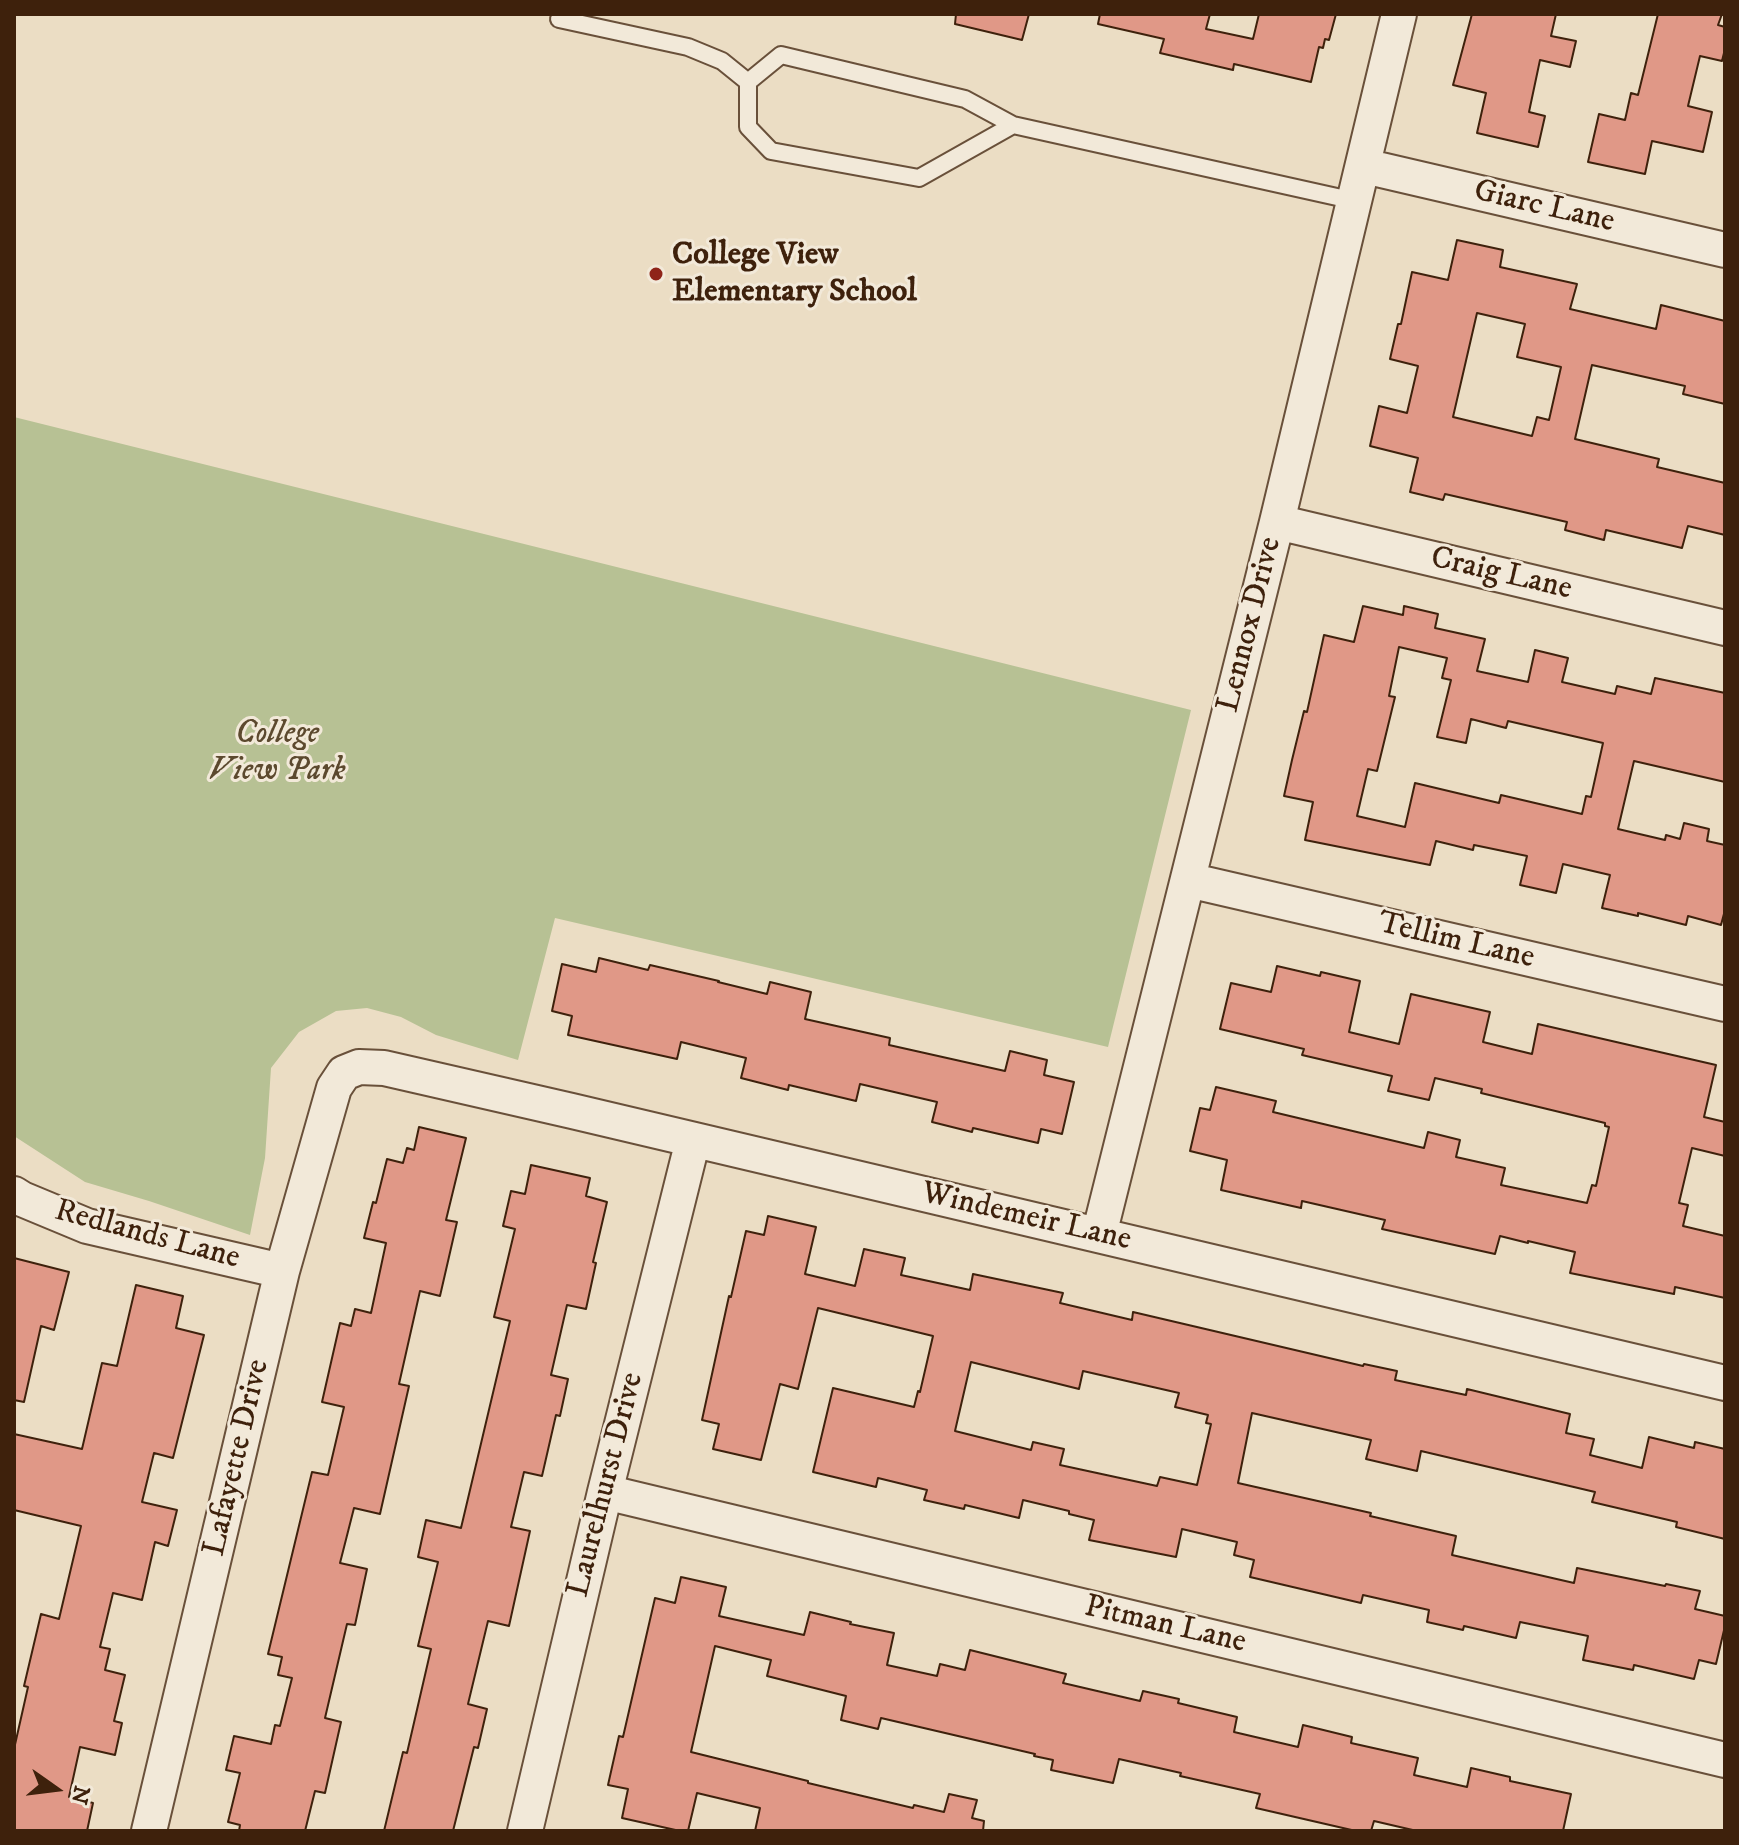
<!DOCTYPE html>
<html>
<head>
<meta charset="utf-8">
<style>
	body { margin:0 }
	#map { position:relative; width:1739px; height:1845px; overflow:hidden; background:#ebddc4; font-family:"IM FELL DW Pica",serif }
	canvas { display:block }
	.frame { position:absolute; inset:0; border:16px solid #3e210c; pointer-events:none }
	.north { position:absolute; left:16px; top:1749px; width:80px; height:80px; -webkit-text-stroke:6px #f2e9d9; paint-order:stroke; rotate:104deg; font-size:22px; font-weight:700; line-height:32px; text-align:center; color:#3e210c }
	.north::after { content:''; display:block; margin:auto; width:28px; height:36px; background:#3e210c; clip-path:polygon(50% 0,100% 100%,50% 72%,0 100%) }
</style>
</head>
<body>
<div id="map">
<canvas width="1739" height="1845"></canvas>
<div class="frame"></div>
<div class="north">N</div>
</div>
<script>
const g = document.querySelector('canvas').getContext('2d');
g.lineJoin = 'round';
function paint(path, color) {
  g.fillStyle = color;
  g.fill(path, 'evenodd');
}
function poly(rows) {
  const path = new Path2D();
  for (const r of rows) {
    path.moveTo(r[0], r[1]);
    for (let i = 2; i < r.length; i += 2) path.lineTo(r[i], r[i + 1]);
  }
  return path;
}
function trace(path, color, width, dash) {
  g.strokeStyle = color;
  g.lineWidth = width;
  g.lineCap = dash ? 'butt' : 'round';
  g.setLineDash(dash || []);
  g.stroke(path);
}
function label(font, color, halo, rows, align = 'center') {
  g.font = font + ' "IM FELL DW Pica",serif';
  g.lineWidth = 6;
  g.setLineDash([]);
  g.textBaseline = 'middle';
  g.strokeStyle = halo;
  g.fillStyle = color;
  for (const [text, x, y, turn = 0] of rows) {
    g.save();
    g.translate(x, y);
    g.rotate((+turn || 0) * Math.PI / 180);
    g.textAlign = isNaN(turn) ? turn : align;
    if (halo) g.strokeText(text, 0, 0);
    g.fillText(text, 0, 0);
    g.restore();
  }
}
paint(poly([
	[14,417,1191,710,1108,1047,555,918,518,1060,436,1035,401,1017,367,1008,336,1011,299,1032,271,1068,265,1158,250,1235,149,1201,85,1182,14,1136]
]), '#b7c194');
const building = poly([
	[956,14,1029,14,1022,40,955,24,956,14],
	[1100,14,1210,14,1206,29,1253,39,1259,14,1336,14,1329,40,1325,39,1323,48,1319,47,1311,82,1234,64,1233,70,1160,53,1164,39,1098,24,1100,14],
	[1472,14,1556,14,1551,36,1576,41,1570,67,1540,60,1529,112,1545,116,1538,147,1477,133,1486,93,1453,85,1472,14],
	[1658,14,1722,14,1718,25,1725,27,1725,49,1722,61,1700,56,1688,106,1712,112,1703,152,1652,141,1645,174,1588,162,1599,114,1625,120,1631,93,1638,95,1658,14],
	[1457,240,1503,250,1500,267,1577,284,1570,309,1656,329,1661,305,1725,321,1725,404,1683,394,1685,386,1592,365,1575,439,1659,459,1657,467,1725,483,1725,535,1688,526,1682,548,1606,530,1604,540,1565,530,1567,522,1445,494,1443,500,1410,492,1418,458,1370,446,1379,406,1407,413,1418,366,1390,359,1398,324,1401,324,1412,272,1448,280,1457,240],
	[1477,313,1525,324,1517,357,1561,367,1549,420,1537,417,1532,436,1453,417,1477,313],
	[1363,606,1403,615,1404,606,1438,614,1435,628,1485,639,1477,671,1528,682,1535,650,1568,658,1562,682,1615,694,1617,686,1651,694,1655,678,1725,693,1725,782,1634,761,1618,829,1665,840,1666,835,1680,839,1684,823,1709,829,1707,841,1725,845,1725,910,1721,925,1688,916,1686,925,1638,913,1638,916,1602,908,1610,875,1563,864,1556,893,1520,885,1527,856,1474,845,1473,850,1436,841,1430,865,1305,840,1313,802,1284,796,1292,760,1304,711,1307,712,1324,635,1354,642,1363,606],
	[1399,647,1447,658,1442,678,1451,680,1437,737,1466,743,1471,719,1506,728,1508,721,1603,743,1591,797,1586,796,1582,814,1501,795,1499,803,1415,783,1405,827,1357,816,1368,769,1377,771,1395,697,1389,696,1399,647],
	[599,958,648,970,650,965,719,981,718,982,767,994,770,982,811,992,805,1019,890,1038,889,1045,1005,1071,1010,1051,1047,1060,1044,1075,1074,1082,1062,1134,1041,1129,1038,1143,973,1128,972,1132,932,1122,937,1102,860,1084,856,1101,789,1085,788,1090,741,1078,746,1058,681,1042,677,1059,568,1035,572,1016,552,1011,562,964,596,972,599,958],
	[1277,966,1320,976,1321,972,1360,981,1349,1032,1399,1044,1411,994,1490,1012,1483,1042,1532,1054,1538,1024,1716,1065,1704,1117,1725,1122,1725,1156,1692,1148,1679,1203,1688,1205,1683,1226,1725,1236,1725,1298,1675,1287,1674,1294,1570,1273,1575,1252,1528,1241,1528,1243,1500,1236,1495,1254,1382,1229,1385,1220,1302,1201,1301,1208,1221,1190,1227,1160,1190,1151,1200,1108,1210,1110,1216,1087,1276,1101,1273,1112,1424,1148,1428,1132,1460,1140,1456,1157,1505,1168,1501,1185,1587,1203,1592,1185,1596,1186,1609,1127,1605,1126,1605,1123,1481,1093,1482,1089,1435,1078,1429,1100,1388,1091,1392,1076,1302,1055,1304,1049,1220,1029,1231,983,1271,992,1277,966],
	[419,1127,466,1138,446,1220,457,1222,440,1296,420,1291,399,1384,409,1386,380,1514,354,1508,340,1563,367,1569,355,1625,347,1624,325,1718,341,1722,325,1793,315,1791,305,1831,239,1831,240,1825,228,1822,240,1773,226,1770,234,1736,271,1744,275,1725,280,1726,292,1678,278,1675,282,1657,268,1654,312,1472,328,1475,344,1407,322,1402,340,1323,351,1326,355,1309,371,1313,386,1243,364,1238,373,1202,376,1203,387,1159,403,1163,407,1148,414,1150,419,1127],
	[531,1165,590,1178,586,1196,607,1202,593,1262,596,1263,586,1309,567,1305,551,1375,568,1379,560,1416,556,1415,542,1476,524,1472,511,1527,530,1531,509,1626,488,1621,468,1704,487,1709,478,1748,474,1747,453,1831,384,1831,403,1752,407,1753,431,1649,418,1646,438,1562,418,1557,426,1520,461,1528,510,1321,494,1317,515,1229,503,1226,511,1191,525,1194,531,1165],
	[768,1216,816,1227,805,1274,855,1286,864,1249,905,1258,901,1275,970,1290,973,1274,1063,1293,1060,1303,1132,1320,1133,1312,1363,1366,1364,1364,1397,1371,1395,1380,1466,1395,1467,1389,1570,1414,1566,1433,1594,1439,1590,1455,1642,1468,1649,1437,1694,1448,1695,1442,1725,1449,1725,1539,1676,1527,1677,1522,1592,1502,1595,1492,1421,1451,1417,1471,1366,1459,1371,1440,1252,1413,1238,1483,1371,1513,1370,1516,1456,1536,1452,1555,1574,1583,1577,1568,1665,1586,1666,1584,1700,1591,1695,1609,1725,1616,1725,1626,1716,1664,1699,1660,1694,1679,1634,1665,1633,1670,1583,1660,1588,1636,1520,1622,1516,1638,1464,1626,1463,1630,1427,1622,1429,1610,1363,1595,1361,1603,1250,1577,1254,1560,1234,1555,1237,1542,1182,1529,1176,1557,1089,1540,1094,1520,1069,1514,1069,1511,1023,1500,1019,1518,965,1505,964,1509,924,1500,927,1490,878,1478,876,1487,813,1472,833,1388,914,1407,918,1391,920,1392,933,1336,818,1308,798,1389,780,1384,761,1460,713,1449,719,1424,702,1420,729,1296,731,1297,746,1231,764,1235,768,1216],
	[971,1362,1079,1389,1083,1371,1179,1393,1175,1407,1208,1415,1206,1423,1211,1424,1197,1485,1160,1477,1157,1486,1060,1465,1064,1449,1033,1442,1031,1450,955,1431,971,1362],
	[14,1258,69,1272,54,1330,41,1326,24,1402,14,1400,14,1258],
	[136,1285,183,1296,176,1328,204,1335,173,1458,154,1453,142,1502,177,1510,168,1546,155,1542,142,1600,113,1593,100,1647,110,1649,105,1670,125,1675,114,1721,122,1723,115,1755,80,1747,69,1797,93,1803,87,1831,14,1831,14,1749,28,1687,24,1686,41,1614,59,1619,81,1526,14,1510,14,1434,82,1449,102,1363,117,1366,136,1285],
	[681,1577,726,1587,719,1616,804,1635,810,1612,851,1622,850,1624,894,1633,887,1665,937,1676,940,1664,965,1670,970,1650,1066,1674,1063,1683,1140,1701,1143,1691,1179,1699,1178,1703,1237,1717,1234,1732,1298,1747,1303,1725,1352,1737,1351,1743,1418,1758,1414,1775,1467,1787,1471,1768,1510,1777,1510,1781,1571,1794,1563,1831,1417,1831,1374,1821,1371,1831,1356,1831,1256,1808,1260,1794,1180,1776,1181,1773,1119,1759,1113,1783,1051,1770,1053,1760,1034,1756,1035,1754,881,1718,878,1729,841,1720,846,1696,767,1676,771,1660,715,1646,691,1752,808,1781,808,1783,913,1808,914,1805,944,1812,949,1794,977,1800,972,1818,984,1821,983,1831,755,1831,760,1808,697,1793,688,1831,680,1831,622,1818,628,1789,608,1785,619,1736,623,1737,655,1598,675,1603,681,1577]
]);
paint(building, '#e09887');
trace(building, '#3e210c', 2);
const service = poly([
	[559,19,688,47,722,61,748,82],
	[1013,125,919,178,771,151,748,127,748,82,781,55,965,99,1013,125,1355,201]
]);
const minor = poly([
	[1364,166,1725,250],
	[1277,522,1725,628],
	[1188,880,1725,1004],
	[14,1194,22,1199,87,1226,282,1271],
	[1099,1235,1277,522,1399,14],
	[605,1492,1725,1760],
	[149,1831,282,1271,334,1088,344,1073,359,1067,384,1068,572,1111,1725,1383],
	[525,1831,605,1492,693,1140]
]);
trace(service, '#69503a', 20);
trace(minor, '#69503a', 38);
trace(service, '#f2e9d9', 16);
trace(minor, '#f2e9d9', 34);
for (const [x, y, r, color] of [
	[656,274,8,"#8f2418"]
]) {
  const dot = new Path2D();
  dot.arc(x, y, r, 0, 2 * Math.PI);
  g.fillStyle = color;
  g.fill(dot);
  trace(dot, '#f2e9d9', 3);
}
label('32px', '#3e210c', '#f2e9d9', [
	["Giarc Lane",1544,208,13],
	["Craig Lane",1501,575,13],
	["Lennox Drive",1251,625,-76],
	["Tellim Lane",1456,942,13],
	["Windemeir Lane",1026,1218,13],
	["Redlands Lane",147,1236,15],
	["Lafayette Drive",238,1458,-77],
	["Laurelhurst Drive",607,1485,-76],
	["Pitman Lane",1165,1626,13]
]);
label('bold 32px', '#3e210c', '#f2e9d9', [
	["College View",672,256],
	["Elementary School",672,293]
], 'left');
label('italic 32px', '#5c492e', '#f2e9d9', [
	["College",277,735],
	["View Park",277,772]
]);
</script>
</body>
</html>
